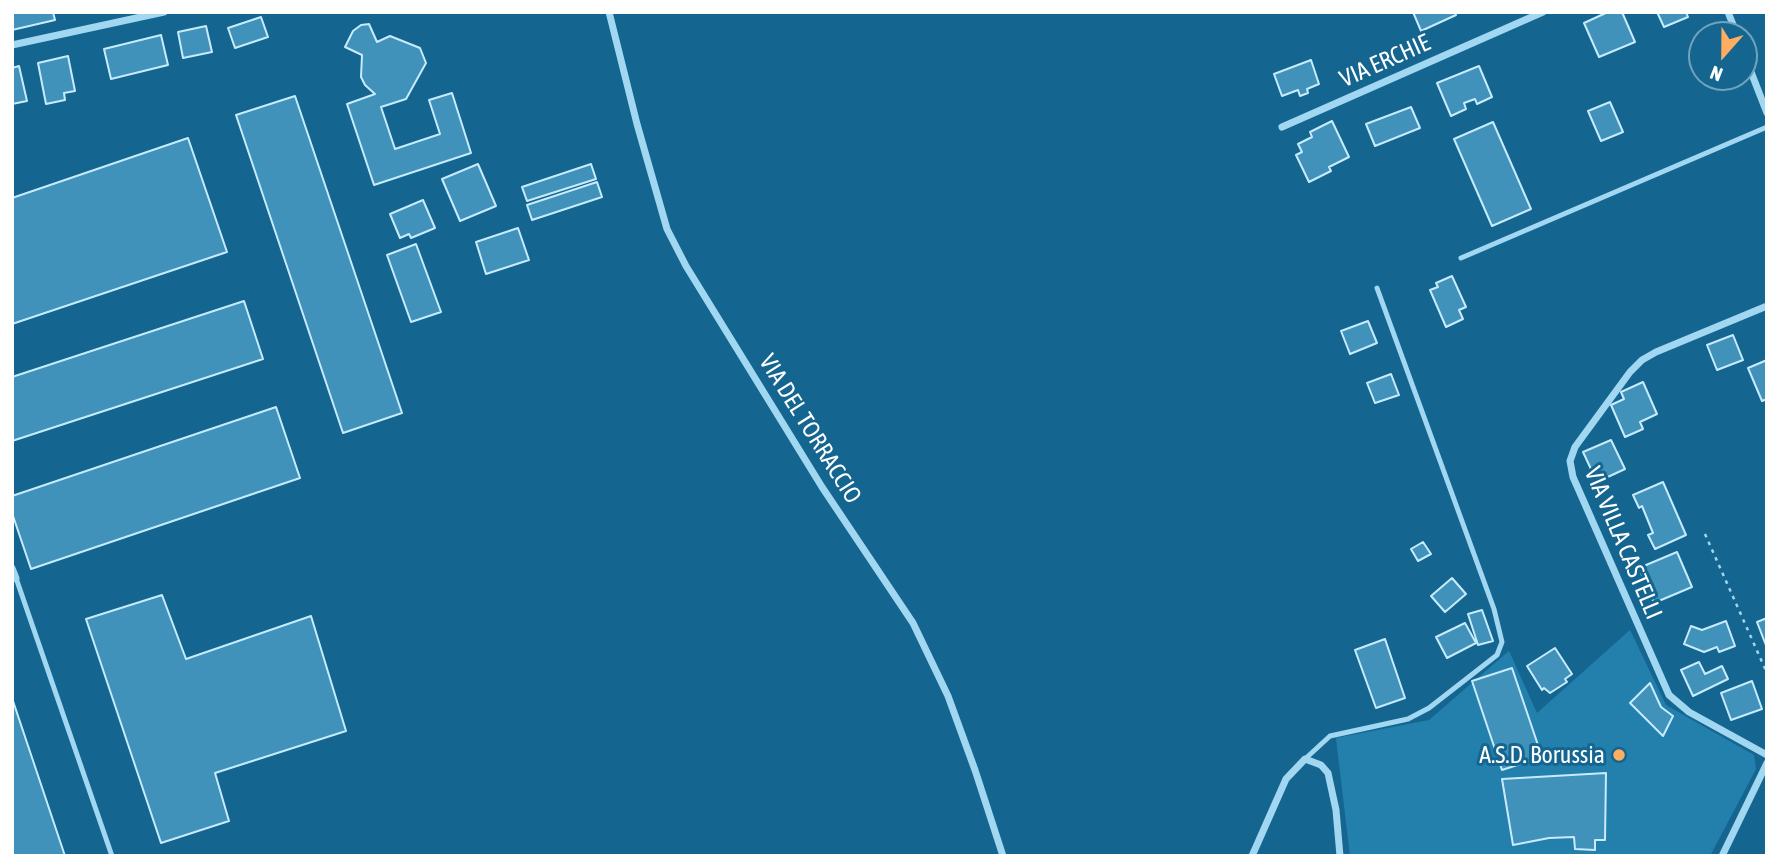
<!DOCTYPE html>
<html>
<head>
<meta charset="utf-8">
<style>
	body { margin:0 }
	#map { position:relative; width:1779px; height:868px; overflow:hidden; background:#146690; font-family:"Asap Condensed",sans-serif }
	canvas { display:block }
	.frame { position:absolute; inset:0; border:14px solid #fff; pointer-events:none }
	.north { position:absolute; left:1688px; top:21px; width:70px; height:70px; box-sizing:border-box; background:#146690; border:2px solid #72a3bc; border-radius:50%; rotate:201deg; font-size:19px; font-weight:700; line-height:28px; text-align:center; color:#fff }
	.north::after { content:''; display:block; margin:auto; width:24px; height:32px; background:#ffae61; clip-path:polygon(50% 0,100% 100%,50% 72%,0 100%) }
</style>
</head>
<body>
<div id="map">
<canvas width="1779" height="868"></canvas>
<div class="frame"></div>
<div class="north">N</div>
</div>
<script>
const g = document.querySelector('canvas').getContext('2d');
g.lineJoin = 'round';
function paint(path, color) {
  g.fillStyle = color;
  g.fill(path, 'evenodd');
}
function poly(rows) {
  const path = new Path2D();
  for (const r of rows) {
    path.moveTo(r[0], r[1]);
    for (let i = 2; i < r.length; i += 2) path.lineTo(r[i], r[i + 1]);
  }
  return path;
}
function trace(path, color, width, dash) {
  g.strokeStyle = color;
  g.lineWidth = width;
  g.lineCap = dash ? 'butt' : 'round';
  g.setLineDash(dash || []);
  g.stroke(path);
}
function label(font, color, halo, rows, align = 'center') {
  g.font = font + ' "Asap Condensed",sans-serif';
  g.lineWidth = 6;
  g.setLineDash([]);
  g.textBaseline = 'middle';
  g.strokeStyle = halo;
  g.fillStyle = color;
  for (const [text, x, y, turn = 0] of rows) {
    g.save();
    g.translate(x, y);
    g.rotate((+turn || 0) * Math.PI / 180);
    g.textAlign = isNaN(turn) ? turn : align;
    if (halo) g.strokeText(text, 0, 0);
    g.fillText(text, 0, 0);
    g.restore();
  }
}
paint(poly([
	[1630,630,1666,705,1754,755,1756,769,1710,856,1350,856,1336,738,1429,720,1509,651,1537,713]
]), '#2380ad');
const building = poly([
	[12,12,53,12,55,20,12,30,12,12],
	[1413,12,1455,12,1456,15,1421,31,1413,12],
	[1608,12,1622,12,1635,42,1599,57,1584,23,1608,12],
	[1657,12,1686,12,1688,17,1664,27,1657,12],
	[261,17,268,37,235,48,228,28,261,17],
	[369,24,377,42,390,36,420,48,426,63,406,99,381,107,395,149,440,134,429,100,452,93,471,153,374,185,347,104,375,94,365,85,361,77,362,55,345,47,353,31,361,25,369,24],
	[206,26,212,52,183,58,178,32,206,26],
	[161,35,168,65,111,79,104,49,161,35],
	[68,56,75,91,64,93,65,100,46,104,38,63,68,56],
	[1311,60,1319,84,1307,89,1308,93,1300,96,1298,90,1282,96,1274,74,1311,60],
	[19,66,27,101,12,104,12,68,19,66],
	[1479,66,1492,97,1477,104,1475,99,1464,103,1466,109,1451,116,1437,83,1479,66],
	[295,96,402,413,343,433,236,115,295,96],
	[1610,102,1623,132,1601,141,1588,111,1610,102],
	[1411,107,1420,128,1375,146,1366,124,1411,107],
	[1332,121,1349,157,1329,167,1331,171,1309,182,1296,155,1302,152,1298,144,1312,137,1310,132,1332,121],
	[1493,122,1531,209,1492,226,1454,139,1493,122],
	[188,138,227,252,12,324,12,198,188,138],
	[478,164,496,206,460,221,442,179,478,164],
	[591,164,596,179,527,201,522,187,591,164],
	[597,182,602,197,532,220,527,205,597,182],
	[423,200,435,228,411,238,409,234,400,238,390,214,423,200],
	[518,228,529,260,486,274,476,242,518,228],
	[416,244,441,312,411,322,387,255,416,244],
	[1452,276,1466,307,1459,310,1463,319,1446,327,1430,290,1438,287,1436,283,1452,276],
	[244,301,263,359,12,441,12,377,244,301],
	[1368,321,1377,343,1350,354,1341,331,1368,321],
	[1733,335,1743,360,1717,370,1707,345,1733,335],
	[1767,360,1767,399,1762,401,1748,368,1767,360],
	[1391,374,1399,395,1375,403,1367,383,1391,374],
	[1643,382,1657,414,1640,422,1643,429,1625,437,1611,405,1624,399,1621,392,1643,382],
	[276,407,300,478,31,569,12,513,12,496,276,407],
	[1611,440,1625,469,1597,482,1583,452,1611,440],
	[1663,482,1686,535,1655,549,1648,535,1653,533,1642,506,1639,508,1633,495,1663,482],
	[1423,542,1431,554,1418,561,1411,549,1423,542],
	[1677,552,1692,587,1654,603,1639,568,1677,552],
	[1452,578,1466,594,1445,612,1431,596,1452,578],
	[162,595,186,659,311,616,346,731,215,773,229,821,161,843,86,619,162,595],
	[1482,610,1493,641,1478,645,1468,614,1482,610],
	[1767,618,1767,648,1757,622,1767,618],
	[1726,621,1735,646,1719,652,1717,647,1704,652,1684,644,1691,626,1702,630,1726,621],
	[1465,623,1476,643,1447,658,1436,637,1465,623],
	[1385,639,1405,698,1376,708,1355,650,1385,639],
	[1555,648,1572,674,1565,679,1567,682,1550,693,1544,688,1542,690,1527,666,1555,648],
	[1699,662,1705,674,1722,666,1728,679,1693,696,1681,670,1699,662],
	[1512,668,1542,757,1502,770,1472,681,1512,668],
	[1752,681,1762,709,1731,720,1721,693,1752,681],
	[1650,683,1661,707,1673,716,1663,736,1630,703,1650,683],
	[12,698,65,856,12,856,12,698],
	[1606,773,1605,840,1595,840,1595,850,1575,849,1574,837,1549,838,1513,845,1502,779,1606,773]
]);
paint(building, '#4192ba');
trace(building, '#c8ebfc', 2);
trace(poly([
	[1705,534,1767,673]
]), '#a1d7f1', 2.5, [3.5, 5]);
trace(poly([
	[1461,258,1767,127],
	[16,578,112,856],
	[1305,759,1330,736,1408,719,1429,708,1497,655,1502,642,1494,609,1377,288]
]), '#a1d7f1', 5);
trace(poly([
	[609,12,637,124,667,229,686,266,822,487,913,623,948,696,975,770,1003,856],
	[1728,12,1737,35],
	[12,45,164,12],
	[1744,54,1767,113],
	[1282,127,1543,12],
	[1767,306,1656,352,1642,360,1630,372,1575,447,1570,461,1573,477,1669,695,1689,712,1767,755],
	[12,568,16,578,12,579],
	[1252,856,1286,779,1305,759,1321,765,1328,773,1336,810,1340,856],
	[1722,856,1767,763]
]), '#a1d7f1', 7);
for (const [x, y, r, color] of [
	[1619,755,7,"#ffae61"]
]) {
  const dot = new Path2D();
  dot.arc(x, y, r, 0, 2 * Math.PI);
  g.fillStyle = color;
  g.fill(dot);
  trace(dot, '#146690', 2.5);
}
label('24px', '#fff', '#146690', [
	["VIA ERCHIE",1385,61,-24],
	["VIA DEL TORRACCIO",810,429,58],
	["VIA VILLA CASTELLI",1623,543,67]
]);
label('24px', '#fff', '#146690', [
	["A.S.D. Borussia",1605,755]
], 'right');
</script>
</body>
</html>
